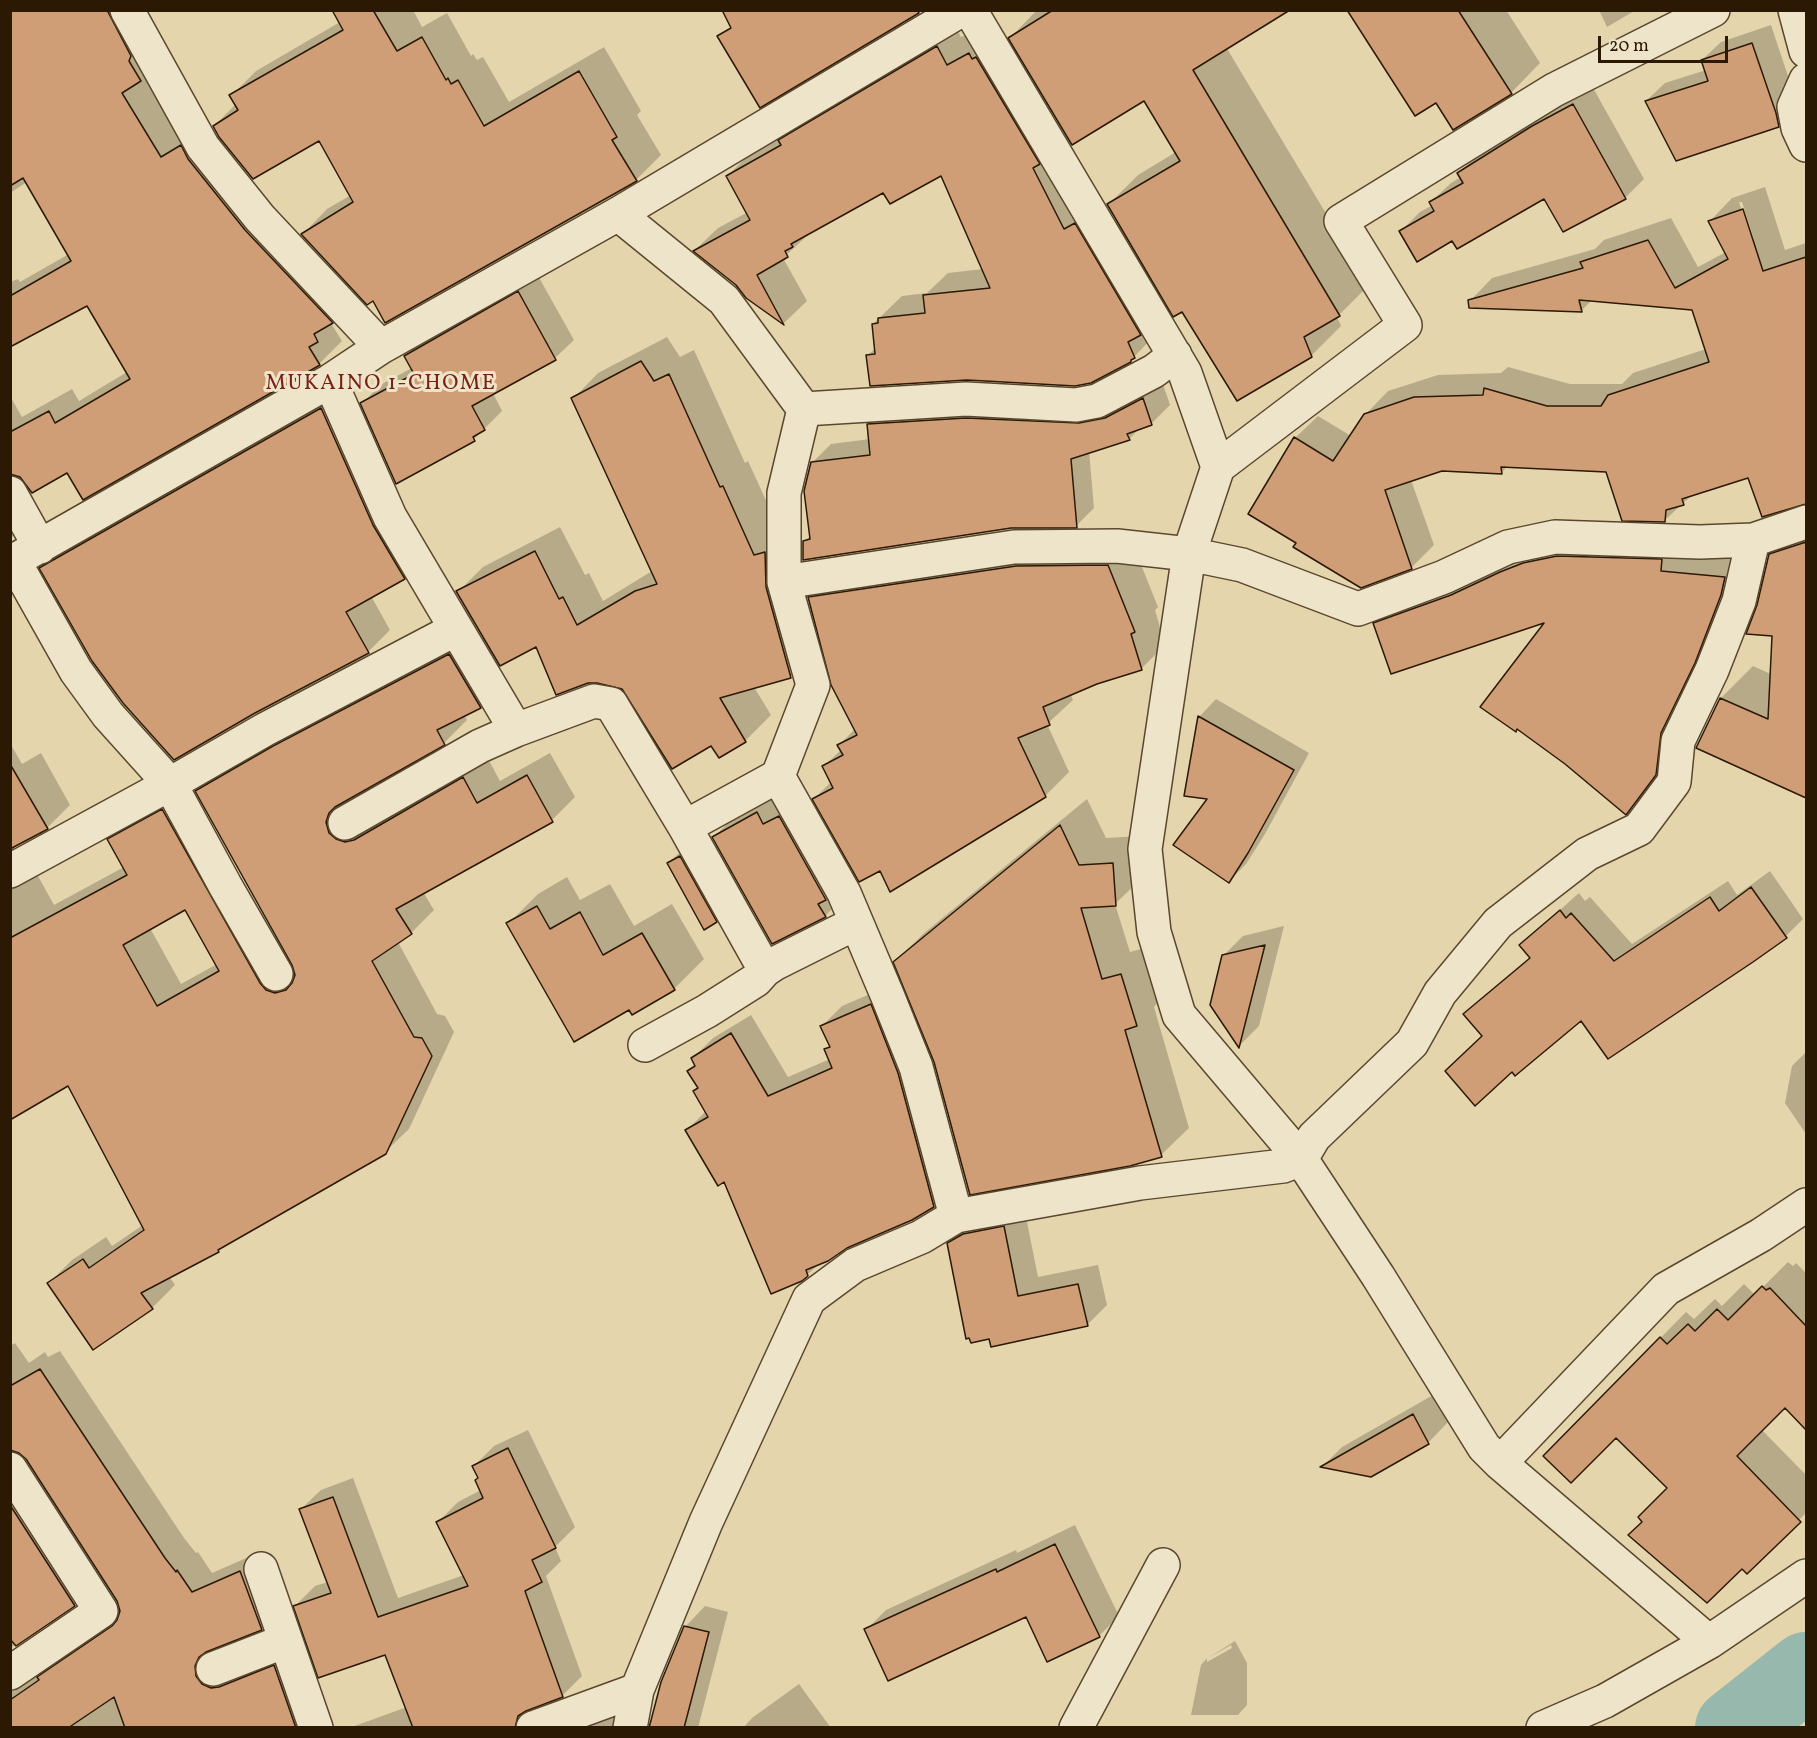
<!DOCTYPE html>
<html>
<head>
<meta charset="utf-8">
<style>
	body { margin:0 }
	#map { position:relative; width:1817px; height:1738px; overflow:hidden; background:#e5d5ac; font-family:Vollkorn,serif }
	canvas { display:block }
	.frame { position:absolute; inset:0; border:12px solid #2b1904; pointer-events:none }
	.scale { position:absolute; left:1598px; top:36px; width:130px; height:27px; box-sizing:border-box; border:3px solid #2b1904; border-top:0; padding-left:8px; font-size:18px; line-height:21px; white-space:nowrap; color:#2b1904; -webkit-text-stroke:4px #eee4c9; paint-order:stroke }
</style>
</head>
<body>
<div id="map">
<canvas width="1817" height="1738"></canvas>
<div class="frame"></div>
<div class="scale">20 m</div>
</div>
<script>
const g = document.querySelector('canvas').getContext('2d');
g.lineJoin = 'round';
function paint(path, color) {
  g.fillStyle = color;
  g.fill(path, 'evenodd');
}
function poly(rows) {
  const path = new Path2D();
  for (const r of rows) {
    path.moveTo(r[0], r[1]);
    for (let i = 2; i < r.length; i += 2) path.lineTo(r[i], r[i + 1]);
  }
  return path;
}
function trace(path, color, width, dash) {
  g.strokeStyle = color;
  g.lineWidth = width;
  g.lineCap = dash ? 'butt' : 'round';
  g.setLineDash(dash || []);
  g.stroke(path);
}
function label(font, color, halo, rows, align = 'center') {
  g.font = font + ' Vollkorn,serif';
  g.lineWidth = 6;
  g.setLineDash([]);
  g.textBaseline = 'middle';
  g.strokeStyle = halo;
  g.fillStyle = color;
  for (const [text, x, y, turn = 0] of rows) {
    g.save();
    g.translate(x, y);
    g.rotate((+turn || 0) * Math.PI / 180);
    g.textAlign = isNaN(turn) ? turn : align;
    if (halo) g.strokeText(text, 0, 0);
    g.fillText(text, 0, 0);
    g.restore();
  }
}
paint(poly([
	[10,10,142,10,147,73,340,318,332,325,342,341,319,364,68,471,21,476,15,474,36,515,10,539,10,396,22,417,72,389,79,401,127,372,87,304,10,346,10,282,18,279,20,282,69,254,27,182,10,193],
	[333,10,413,10,422,27,447,13,471,56,473,54,477,60,483,57,509,102,604,47,641,111,637,115,661,155,636,180,374,299,303,234,327,209,351,195,320,139,214,126,236,104,231,96,256,71,340,22],
	[1037,10,1287,10,1226,47,1369,285,1337,317,1341,326,1311,356,1183,310,1109,204,1138,175,1176,152,1144,99,1010,38],
	[1348,10,1506,10,1540,63,1511,93,1436,100],
	[1599,10,1636,10,1607,27],
	[1771,25,1794,94,1797,107,1778,126,1646,101,1665,83,1706,70,1702,60,1721,42],
	[956,27,961,37,966,35,1157,333,1130,361,868,355,876,348,873,324,902,296,927,293,948,273,983,269,942,174,884,191,810,233,783,258,807,301,784,323,747,297,737,284,695,250,718,228,748,212,727,176,751,153],
	[1592,86,1644,179,1625,198,1545,197,1453,239,1401,231,1420,212,1433,205,1431,202,1451,183,1461,177,1459,173,1478,154],
	[1765,187,1785,250,1806,243,1806,502,1800,503,1749,476,1693,494,1664,521,1607,470,1508,466,1501,473,1442,469,1411,480,1434,545,1411,568,1298,542,1295,438,1318,416,1351,436,1365,415,1388,391,1438,375,1501,373,1508,367,1570,384,1622,384,1633,373,1706,349,1693,308,1593,299,1582,310,1470,301,1492,278,1595,249,1604,240,1671,218,1698,267,1726,252,1710,221,1732,198],
	[1739,202,1742,202,1754,240,1750,235],
	[537,274,574,340,555,358,493,393,502,411,474,439,362,404,380,385,412,368,405,356,424,338],
	[667,337,680,357,694,350,745,463,748,461,780,531,816,651,791,676,754,687,771,715,746,740,719,756,711,744,623,688,536,645,458,592,483,567,560,527,585,575,589,573,603,601,652,571,573,399,598,373],
	[1162,381,1170,405,1152,423,1140,428,1129,439,1089,451,1094,508,1076,526,1011,527,804,542,811,535,812,463,831,444,870,439,869,424,887,406],
	[343,387,426,556,404,577,371,596,390,630,368,652,41,568,63,546],
	[1806,528,1806,663,1773,662,1774,635,1759,606,1770,555,1793,532],
	[1132,542,1158,607,1155,610,1165,645,1141,669,1096,683,1070,693,1073,700,1047,724,1069,772,1045,796,881,869,814,799,832,781,824,766,842,749,839,745,855,729,809,598,833,574],
	[1542,546,1678,553,1742,560,1713,640,1697,656,1704,659,1673,756,1644,794,1627,812,1518,728,1548,620,1375,624,1393,606],
	[473,632,504,684,480,707,464,715,467,720,444,743,349,798,352,809,486,755,500,781,550,753,575,797,552,820,423,892,434,910,411,933,398,942,437,1014,445,1016,454,1032,409,1129,385,1152,223,1245,218,1251,169,1276,175,1285,152,1308,49,1283,72,1260,106,1237,112,1246,143,1225,69,1084,10,1118,10,743,22,764,41,753,70,805,47,828,14,847,16,856,33,867,54,905,124,867,109,840,132,817,186,787,289,967,295,969,197,791,220,768],
	[186,908,217,964,181,984,150,928],
	[1753,666,1797,686,1802,681,1806,683,1806,795,1698,747,1721,698],
	[1216,699,1309,753,1265,834,1246,864,1229,881,1209,797,1185,794,1200,716],
	[777,793,845,896,825,916,714,837,734,817],
	[1087,799,1106,838,1140,836,1143,877,1115,904,1130,952,1148,947,1163,997,1154,1007,1189,1128,1161,1155,936,1062,895,962,923,934],
	[690,847,726,912,716,921,668,863,678,854],
	[1770,871,1803,919,1786,936,1582,1019,1483,1036,1465,1014,1530,957,1521,945,1579,893,1585,901,1590,897,1632,944,1728,881,1737,895],
	[567,877,580,900,610,884,634,926,672,904,704,959,674,989,629,1008,508,924,538,894],
	[1284,926,1259,1026,1239,1046,1223,956,1243,936],
	[891,985,953,1186,933,1206,847,1247,819,1264,807,1275,725,1180,687,1130,706,1111,699,1087,689,1071,696,1064,693,1058,713,1038,751,1015,788,1077,830,1059,826,1049,830,1045,822,1026,842,1006],
	[1806,1052,1806,1134,1785,1103,1792,1066],
	[1024,1207,1038,1277,1098,1265,1107,1305,1087,1325,990,1337,971,1336,948,1244,969,1224],
	[1788,1262,1793,1266,1796,1263,1806,1273,1806,1408,1797,1417,1785,1406,1761,1429,1806,1475,1806,1513,1747,1572,1742,1566,1644,1522,1669,1488,1616,1436,1545,1455,1686,1312,1694,1319,1715,1299,1722,1306,1744,1284,1755,1295],
	[15,1343,29,1363,45,1352,48,1357,60,1351,184,1538,196,1553,198,1552,212,1573,260,1552,281,1609,261,1628,214,1647,215,1656,294,1646,328,1728,10,1728,10,1346],
	[11,1449,20,1451,27,1458,118,1600,121,1610,119,1617,42,1669,11,1653,12,1647,74,1605,94,1585,13,1458],
	[1433,1395,1448,1422,1428,1443,1371,1475,1323,1466,1342,1447],
	[528,1430,575,1527,555,1547,561,1561,546,1576,582,1676,562,1696,534,1706,535,1714,625,1703,634,1728,349,1728,407,1707,386,1653,295,1606,315,1586,328,1582,301,1509,321,1490,353,1478,398,1598,464,1575,438,1522,458,1502,481,1490,479,1478,474,1466,494,1446],
	[1075,1525,1119,1616,1099,1636,1026,1615,866,1630,886,1610,1016,1550,1017,1553],
	[705,1606,728,1612,698,1728,650,1728,685,1627],
	[1235,1641,1247,1663,1247,1705,1238,1715,1191,1715,1201,1665,1207,1658,1207,1662,1232,1648,1231,1645,1208,1658],
	[799,1684,831,1728,743,1728,752,1718]
]), '#0003');
trace(poly([
	[1734,1728,1806,1671]
]), '#96b8ad', 78);
const building = poly([
	[10,10,107,10,131,56,129,61,141,81,122,93,161,157,181,145,188,159,245,230,333,323,314,334,318,342,309,347,320,365,83,500,67,473,32,493,20,477,10,474,10,432,49,411,55,423,130,379,87,306,10,347,10,296,71,261,23,178,10,186,10,10],
	[332,10,373,10,397,51,422,37,446,80,448,78,451,84,458,80,484,126,579,71,617,137,612,140,637,181,385,323,373,301,367,305,301,234,353,202,319,141,253,179,219,137,213,126,238,110,229,95,343,30,332,10],
	[722,10,917,10,919,13,760,108,717,36,731,28,722,10],
	[1053,10,1290,10,1193,70,1340,316,1304,337,1312,357,1237,401,1182,312,1173,317,1107,204,1180,161,1144,101,1072,145,1008,38,1053,10],
	[1347,10,1458,10,1512,94,1453,130,1436,103,1415,116,1347,10],
	[1752,43,1776,113,1779,127,1676,161,1645,101,1708,81,1701,60,1752,43],
	[937,46,947,65,969,53,972,59,976,57,1040,164,1033,168,1064,229,1075,223,1141,335,1128,342,1135,358,1131,360,1131,362,1091,383,1075,386,967,380,870,386,866,355,875,354,872,324,878,323,878,318,925,313,923,295,990,288,941,176,890,204,883,193,791,244,793,247,785,251,788,257,757,275,784,325,746,298,736,285,693,251,750,220,726,176,781,145,778,140,937,46],
	[1573,104,1626,199,1563,232,1544,199,1457,249,1452,241,1417,262,1399,231,1434,211,1429,202,1463,183,1457,173,1532,126,1573,104],
	[1743,209,1763,271,1806,257,1806,504,1762,517,1748,478,1682,499,1684,505,1666,510,1665,522,1622,521,1606,472,1501,467,1502,474,1442,471,1385,490,1412,569,1361,588,1293,547,1296,543,1248,514,1294,437,1333,461,1364,414,1414,397,1483,395,1484,388,1547,406,1601,406,1608,395,1709,362,1692,310,1579,300,1582,312,1469,308,1468,300,1583,268,1580,262,1648,240,1675,288,1728,259,1708,221,1743,209],
	[518,291,556,360,472,406,485,430,473,437,475,441,396,484,360,403,414,374,404,356,518,291],
	[641,361,654,381,669,374,720,487,723,486,754,555,765,552,766,587,791,678,720,698,746,742,719,758,711,746,672,769,622,689,597,683,588,683,556,695,536,647,500,666,456,591,535,551,559,599,563,597,577,625,635,591,657,584,571,398,641,361],
	[1143,398,1152,425,1127,434,1130,440,1071,459,1077,528,1011,528,803,560,803,541,810,539,804,491,811,462,870,455,867,424,966,418,1079,423,1105,418,1143,398],
	[321,408,373,525,405,579,346,612,369,653,255,713,174,760,123,703,92,661,39,568,321,408],
	[1806,542,1806,798,1696,748,1720,698,1768,719,1772,636,1746,634,1757,605,1769,554,1806,542],
	[1557,556,1662,559,1661,571,1725,577,1721,595,1695,663,1661,733,1656,775,1626,815,1565,764,1517,729,1516,732,1480,707,1544,623,1391,674,1373,623,1451,595,1500,572,1523,563,1557,556],
	[1108,565,1135,632,1131,634,1142,670,1097,684,1043,707,1050,725,1018,738,1046,797,890,892,880,871,859,882,812,799,833,788,822,766,843,755,837,745,857,735,831,685,808,597,1016,566,1108,565],
	[449,654,481,708,437,730,445,745,335,807,329,813,326,822,329,833,336,839,345,842,354,840,463,777,477,803,527,775,553,822,396,909,412,934,372,961,414,1037,422,1038,432,1056,386,1154,218,1250,219,1252,141,1293,153,1309,93,1350,47,1283,83,1259,89,1268,144,1230,68,1086,10,1120,10,938,127,875,107,839,162,809,260,983,266,990,275,993,286,990,292,983,295,975,292,965,195,791,273,746,449,654],
	[185,910,219,971,157,1006,123,945,185,910],
	[1198,716,1294,770,1248,853,1229,883,1173,845,1207,799,1184,796,1198,716],
	[10,764,48,829,10,849,10,764],
	[757,812,763,824,779,816,826,900,818,904,826,917,772,944,712,837,757,812],
	[1060,825,1079,865,1113,863,1116,906,1081,908,1102,979,1121,974,1137,1026,1125,1030,1162,1157,1130,1166,970,1195,934,1062,893,962,1060,825],
	[680,856,717,922,704,930,667,863,680,856],
	[1751,887,1787,938,1753,962,1608,1059,1581,1021,1515,1076,1512,1072,1475,1106,1445,1071,1482,1036,1463,1014,1530,958,1519,945,1560,910,1566,918,1571,913,1614,961,1710,897,1719,911,1751,887],
	[537,906,550,929,580,912,603,955,642,933,675,990,632,1015,629,1010,574,1042,506,923,537,906],
	[1265,945,1239,1048,1210,1005,1222,955,1265,945],
	[871,1004,898,1073,934,1207,912,1220,847,1248,828,1261,806,1270,808,1276,802,1281,771,1294,724,1182,718,1186,685,1130,708,1117,693,1091,698,1088,687,1071,695,1066,691,1058,731,1033,768,1096,832,1068,824,1049,830,1047,820,1026,871,1004],
	[1004,1226,1018,1296,1078,1284,1088,1326,991,1347,989,1339,971,1343,969,1338,966,1339,947,1243,963,1234,1004,1226],
	[1762,1286,1766,1290,1770,1288,1806,1326,1806,1430,1785,1408,1737,1456,1801,1522,1747,1574,1742,1569,1707,1603,1628,1535,1642,1522,1638,1517,1667,1488,1616,1438,1571,1483,1543,1456,1660,1337,1667,1344,1688,1324,1695,1331,1717,1309,1728,1320,1762,1286],
	[40,1369,165,1558,176,1572,177,1570,192,1592,240,1571,262,1630,206,1652,199,1657,195,1666,196,1676,202,1684,211,1688,219,1687,274,1665,296,1728,125,1728,114,1697,68,1728,10,1728,10,1700,39,1680,37,1677,112,1626,117,1620,120,1611,117,1601,26,1459,19,1453,10,1450,10,1386,40,1369],
	[1413,1414,1429,1444,1371,1477,1320,1467,1413,1414],
	[508,1448,556,1548,532,1560,542,1582,525,1591,563,1697,526,1711,518,1716,515,1728,413,1728,385,1655,318,1678,293,1606,331,1593,299,1509,333,1497,378,1617,468,1586,436,1522,483,1498,475,1480,478,1478,472,1466,508,1448],
	[10,1505,75,1606,16,1646,10,1639,10,1505],
	[1055,1544,1100,1637,1047,1662,1026,1617,888,1681,864,1629,996,1569,997,1572,1055,1544],
	[684,1626,709,1632,684,1728,649,1728,661,1682,684,1626]
]);
paint(building, '#d09e76');
trace(building, '#2b1904', 1.5);
const minor = poly([
	[127,10,203,147,260,218,381,347],
	[970,10,1185,373,1218,467,1189,554,1145,849,1154,932,1179,1015,1301,1159,1378,1276,1484,1447,1500,1463,1709,1642],
	[1795,10,1806,51],
	[1806,80,1794,107,1798,128,1806,145],
	[618,214,724,300,804,409,784,493,784,582,813,685,778,776,844,893,888,997,916,1067,956,1216,921,1237,855,1265,809,1299,706,1522,637,1690,630,1728],
	[330,381,390,517,516,730,594,701,611,704,685,827,765,970,756,980,707,1011,645,1045],
	[804,409,966,399,1076,405,1097,401,1154,371,1175,355],
	[1218,467,1405,325,1341,221,1554,90,1713,10],
	[10,493,40,547],
	[14,561,76,671,108,715,170,784,226,887,276,974],
	[10,563,330,381,381,347,618,214,961,10],
	[784,582,1014,547,1117,546,1189,554,1242,565,1358,609,1444,577,1508,547,1555,537,1700,542,1753,540,1806,522],
	[345,823,480,746,516,730],
	[685,827,778,776],
	[10,871,170,784,264,730,456,629],
	[765,970,774,964,856,923],
	[956,1216,1140,1183,1283,1166,1301,1159,1314,1137,1412,1043,1440,993,1498,923,1587,854,1639,829,1674,782,1678,741,1712,670,1739,601,1753,540],
	[1500,1463,1666,1289,1761,1235,1806,1205],
	[10,1469,101,1611,10,1673],
	[261,1569,316,1728],
	[213,1669,285,1641],
	[533,1728,637,1690],
	[1076,1728,1163,1565],
	[1543,1728,1605,1701,1709,1642,1806,1576]
]);
trace(minor, '#5a482e', 36);
trace(minor, '#eee4c9', 33);
g.letterSpacing = '1.5px';
label('22px', '#7a1f14', '#eee4c9', [
	["MUKAINO 1-CHOME",381,385]
]);
g.letterSpacing = '0px';
</script>
</body>
</html>
